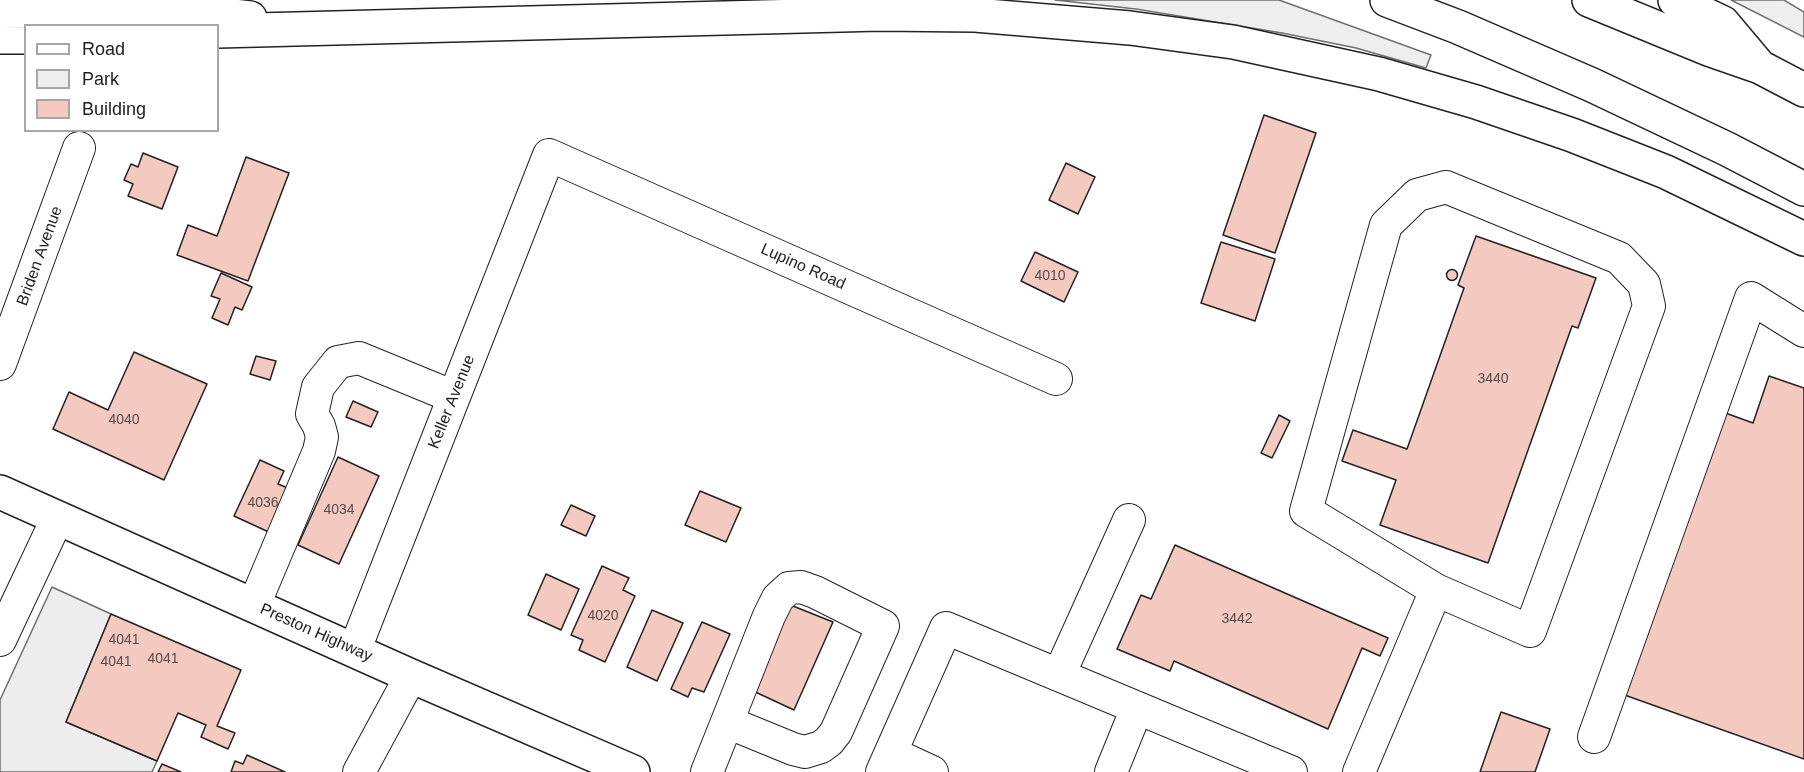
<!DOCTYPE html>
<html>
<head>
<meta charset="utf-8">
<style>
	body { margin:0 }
	#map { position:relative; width:1804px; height:772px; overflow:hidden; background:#fff; font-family:Arial,sans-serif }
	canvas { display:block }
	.legend { position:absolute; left:24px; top:24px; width:195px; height:108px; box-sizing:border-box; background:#fff; border:2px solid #a7a7a7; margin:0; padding:8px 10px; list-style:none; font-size:18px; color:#222 }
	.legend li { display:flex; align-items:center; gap:12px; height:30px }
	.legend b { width:30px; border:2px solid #a7a7a7 }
</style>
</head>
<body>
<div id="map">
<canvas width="1804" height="772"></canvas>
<ul class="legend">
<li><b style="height:8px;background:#fff"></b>Road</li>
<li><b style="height:16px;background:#eee"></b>Park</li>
<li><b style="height:16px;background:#f3c9c0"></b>Building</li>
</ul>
</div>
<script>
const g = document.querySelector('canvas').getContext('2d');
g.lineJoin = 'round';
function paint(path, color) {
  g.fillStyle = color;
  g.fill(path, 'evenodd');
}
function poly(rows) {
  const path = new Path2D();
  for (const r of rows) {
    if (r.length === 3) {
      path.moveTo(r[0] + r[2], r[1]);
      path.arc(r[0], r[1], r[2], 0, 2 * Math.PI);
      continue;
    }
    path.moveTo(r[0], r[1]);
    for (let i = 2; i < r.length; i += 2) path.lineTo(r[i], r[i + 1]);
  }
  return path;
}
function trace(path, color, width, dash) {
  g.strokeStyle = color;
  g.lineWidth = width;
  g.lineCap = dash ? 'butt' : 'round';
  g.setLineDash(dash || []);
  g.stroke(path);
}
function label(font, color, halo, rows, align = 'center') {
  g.font = font + ' Arial,sans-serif';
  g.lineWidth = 4.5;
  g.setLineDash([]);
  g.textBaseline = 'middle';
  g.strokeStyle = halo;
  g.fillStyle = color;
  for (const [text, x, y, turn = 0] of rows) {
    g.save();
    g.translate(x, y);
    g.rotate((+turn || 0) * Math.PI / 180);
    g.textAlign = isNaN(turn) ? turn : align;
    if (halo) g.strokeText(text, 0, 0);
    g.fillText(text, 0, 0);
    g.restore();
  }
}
const green = poly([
	[1055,0,1279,0,1431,55,1426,68,1356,48,1282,33,1136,9,1055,0],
	[1731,0,1784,0,1804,12,1804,37,1731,0]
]);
paint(green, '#eee');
trace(green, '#6f6f6f', 1.5);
const parking = poly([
	[52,587,111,614,66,722,157,761,152,772,0,772,0,700,52,587]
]);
paint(parking, '#ededed');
trace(parking, '#6f6f6f', 1.5);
const building = poly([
	[1264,115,1316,133,1275,253,1223,235,1264,115],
	[143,153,178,167,162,209,128,196,133,184,124,180,131,164,138,167,143,153],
	[246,157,289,173,248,281,177,255,188,225,217,236,246,157],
	[1066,163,1095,177,1078,214,1049,200,1066,163],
	[1476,236,1596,278,1578,328,1572,326,1488,563,1380,525,1396,480,1342,461,1353,430,1407,449,1464,288,1458,285,1476,236],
	[1221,242,1275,259,1255,321,1201,303,1221,242],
	[1035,252,1078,272,1064,302,1021,281,1035,252],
	[1452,275,5.5],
	[221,273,252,287,242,310,235,307,228,325,212,318,220,299,211,296,221,273],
	[134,352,207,384,164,480,53,429,69,392,108,410,134,352],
	[256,356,276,361,270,380,250,374,256,356],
	[1769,376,1804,388,1804,759,1619,693,1720,411,1753,423,1769,376],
	[353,401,378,412,371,427,346,417,353,401],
	[1279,415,1290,421,1272,458,1261,453,1279,415],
	[338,457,379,476,339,564,298,545,338,457],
	[260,460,284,471,278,484,293,490,273,534,234,516,260,460],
	[700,491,741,508,726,542,685,525,700,491],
	[571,505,595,516,586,536,561,525,571,505],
	[1175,545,1388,638,1380,656,1362,648,1328,729,1174,661,1170,671,1117,649,1141,595,1151,599,1175,545],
	[602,566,629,578,623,590,635,596,605,662,579,650,583,640,571,635,602,566],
	[546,574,579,589,561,630,528,615,546,574],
	[788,604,833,622,794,710,751,690,788,604],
	[652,610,683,623,657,681,627,667,652,610],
	[111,614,241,670,217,726,235,733,228,749,201,737,206,725,178,713,157,761,66,722,111,614],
	[702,622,730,634,704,692,692,688,688,697,671,689,702,622],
	[1501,712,1550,729,1535,772,1480,772,1501,712],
	[247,755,285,772,231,772,235,761,243,764,247,755],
	[162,764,181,772,158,772,162,764]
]);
paint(building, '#f3c9c0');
trace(building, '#222', 1.5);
const minor = poly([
	[1446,187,1619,258,1644,284,1649,306,1530,631,1436,590,1306,511,1386,225,1417,195,1446,187],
	[0,364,79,148],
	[254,605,319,451,322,437,319,426,312,414,318,387,338,362,359,358,454,397],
	[0,640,57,519],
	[355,649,549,155,1056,379],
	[1059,675,1129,520],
	[1594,737,1751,298,1804,331],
	[891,753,932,772],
	[359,772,411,676],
	[707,772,727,722,793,749,805,752,821,747,829,741,836,732,883,626,815,592,801,587,789,588,778,598,769,616,727,722],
	[882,772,946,628,1291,772],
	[1111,772,1137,708],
	[1359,772,1436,590]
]);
const major = poly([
	[0,492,411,676,633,772]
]);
const highway = poly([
	[1387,0,1458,27,1592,85,1727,149,1804,189],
	[1589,0,1711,50,1760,67,1804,90],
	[1675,0,1723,23,1760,67],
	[0,11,185,10,250,18],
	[218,31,880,14,975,15,1130,28,1233,42,1379,74,1476,102,1572,135,1666,172,1804,239],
	[0,37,26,37]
]);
trace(minor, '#222', 34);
trace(major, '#222', 36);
trace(highway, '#222', 36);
trace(minor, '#fff', 32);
trace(major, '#fff', 33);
trace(highway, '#fff', 33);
label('14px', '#564c4a', null, [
	["4010",1050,276],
	["3440",1493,379],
	["4040",124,420],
	["4036",263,503],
	["4034",339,510],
	["4020",603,616],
	["3442",1237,619],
	["4041",124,640],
	["4041",163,659],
	["4041",116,662]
]);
label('16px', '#222', '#fff', [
	["Briden Avenue",40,256,-70],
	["Lupino Road",803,267,24],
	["Keller Avenue",452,402,-68],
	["Preston Highway",316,633,24]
]);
</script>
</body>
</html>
